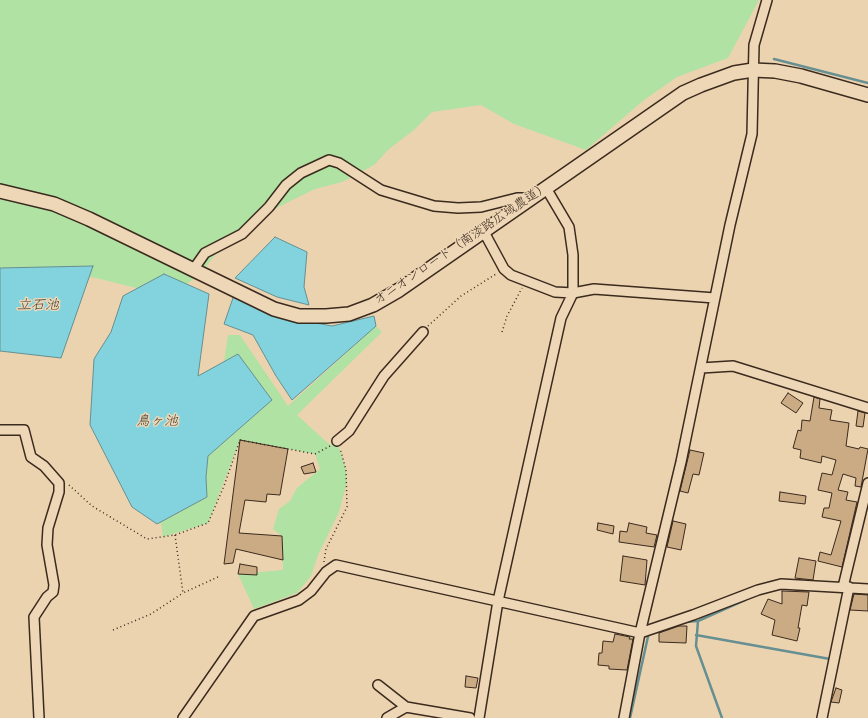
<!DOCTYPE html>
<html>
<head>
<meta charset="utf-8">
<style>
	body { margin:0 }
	canvas { display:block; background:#ecd3b0 }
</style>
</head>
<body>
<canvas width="868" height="718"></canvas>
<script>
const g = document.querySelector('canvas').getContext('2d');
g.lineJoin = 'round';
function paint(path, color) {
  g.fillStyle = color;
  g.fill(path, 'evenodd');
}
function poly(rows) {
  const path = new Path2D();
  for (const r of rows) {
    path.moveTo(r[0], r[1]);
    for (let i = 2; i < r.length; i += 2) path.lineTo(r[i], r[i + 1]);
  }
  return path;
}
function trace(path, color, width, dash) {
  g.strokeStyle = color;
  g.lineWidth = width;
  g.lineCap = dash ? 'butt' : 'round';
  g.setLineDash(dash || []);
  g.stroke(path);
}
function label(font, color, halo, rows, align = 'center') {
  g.font = font + ' Mynerve,"Klee One",sans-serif';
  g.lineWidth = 3;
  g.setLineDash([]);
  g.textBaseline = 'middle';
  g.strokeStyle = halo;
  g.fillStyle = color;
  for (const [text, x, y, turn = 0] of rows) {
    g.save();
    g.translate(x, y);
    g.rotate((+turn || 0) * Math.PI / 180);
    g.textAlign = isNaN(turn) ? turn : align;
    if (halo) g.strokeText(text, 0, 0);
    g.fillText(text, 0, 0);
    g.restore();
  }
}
paint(poly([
	[0,0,759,0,728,58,677,77,644,100,586,150,514,124,481,105,432,112,414,130,389,149,374,165,342,182,315,189,270,211,219,250,201,273,187,284,140,289,96,278,51,272,0,272],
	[376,326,382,332,297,415,330,445,337,441,346,470,347,482,339,512,318,555,311,576,297,593,254,609,238,574,283,570,282,536,273,529,279,509,290,501,297,488,320,469,315,454,240,440,208,523,163,537,161,522,207,497,206,477,208,456,272,400,238,354,224,362,228,335,240,335,288,406]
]), '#afe2a3');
const water = poly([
	[275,237,307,252,304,287,309,305,277,297,235,278,275,237],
	[93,266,61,358,0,351,0,268,93,266],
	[164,274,209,294,198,376,238,354,272,400,208,456,206,477,207,497,157,524,132,507,90,425,94,359,111,332,123,296,164,274],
	[234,295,272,315,332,326,374,316,376,326,292,400,276,376,253,335,224,324,234,295]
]);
paint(water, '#83d3de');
trace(water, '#668f91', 1);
trace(poly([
	[774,59,868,83],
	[698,621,696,646,722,718],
	[683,622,698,621,745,600],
	[696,635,830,659],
	[630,718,649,632]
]), '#668f91', 2.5);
const building = poly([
	[788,393,803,403,796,413,781,403,788,393],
	[814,397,820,399,819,408,832,410,830,420,849,423,846,446,859,449,860,447,868,449,861,487,855,486,856,478,843,474,838,490,848,492,846,500,857,502,842,567,818,561,820,552,831,555,841,521,822,517,824,508,829,508,832,493,818,490,822,473,832,475,836,460,822,456,821,463,800,458,801,450,793,448,798,430,801,431,802,420,810,421,814,397],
	[858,411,865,413,863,427,856,426,858,411],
	[240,440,288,449,280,495,267,494,266,502,245,500,239,533,282,536,283,560,236,549,233,563,224,564,240,440],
	[690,450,704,453,699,475,693,474,688,493,680,491,690,450],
	[313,463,316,472,304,474,301,467,313,463],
	[780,492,806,496,805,504,779,501,780,492],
	[673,521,686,524,681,550,667,547,673,521],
	[598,523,614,526,613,534,597,530,598,523],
	[629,523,647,527,646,533,657,535,654,547,619,542,620,531,627,532,629,523],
	[623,556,647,560,645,585,620,581,623,556],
	[799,558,816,561,813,580,795,578,799,558],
	[240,564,257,567,257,575,238,574,240,564],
	[782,591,809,592,807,606,802,605,798,628,800,628,797,641,772,635,775,620,761,614,768,599,782,604,782,591],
	[854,594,868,595,868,611,850,610,854,594],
	[679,626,687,626,686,643,659,642,659,633,679,626],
	[615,634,630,637,629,639,633,639,627,670,609,669,609,666,598,665,599,653,602,653,603,641,613,642,615,634],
	[466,676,478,678,476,688,465,687,466,676],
	[836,688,842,690,839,703,831,702,836,688]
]);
paint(building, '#caab84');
trace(building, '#3b2a1e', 1);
const street = poly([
	[484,232,504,269,511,275,555,292,573,293,594,289,715,298],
	[193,270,205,253,242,234,269,207,286,185,301,173,329,160,339,163,381,190,434,206,458,208,481,207,517,198,524,198,527,201],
	[701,368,733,366,868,408],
	[0,430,24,430,31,457,44,466,59,483,59,492,48,528,47,545,54,585,53,592,47,597,34,617,39,718],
	[337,441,349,431,384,376,423,332],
	[843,587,868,483],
	[378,685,406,707,470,718],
	[183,718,254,616,299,600,311,591,326,572,336,565,640,633,693,615,758,590,781,584,868,589],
	[387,718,406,707],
	[479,718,498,601,561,318,573,293,573,255,569,227,546,188],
	[624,718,640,633,681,462,730,225,752,134,754,45,767,0],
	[822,718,849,587]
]);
const secondary = poly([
	[0,191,54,204,89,219,274,309,299,316,326,316,349,314,373,305,399,290,683,93,701,85,734,73,753,70,775,71,801,76,868,95]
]);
trace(street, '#3b2a1e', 12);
trace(secondary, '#3b2a1e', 16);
trace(poly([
	[428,326,461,296,496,274],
	[502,332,507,316,522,288],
	[69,485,92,506,147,539,175,535,208,523,224,486,240,440,315,454,330,446],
	[175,535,183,593,220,576],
	[324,562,326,549,347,507,346,470,340,448],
	[113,630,151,614,183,593]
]), '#3b2a1e', 1.5, [1, 3]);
trace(street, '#eed7b6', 9);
trace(secondary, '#eed7b6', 13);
label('13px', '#3b2a1e', '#eed7b6', [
	["オニオンロード（南淡路広域農道）",462,244,-34]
]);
label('italic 14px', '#46433b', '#eed7b6', [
	["立石池",38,306],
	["鳥ヶ池",157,422]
]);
</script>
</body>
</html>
